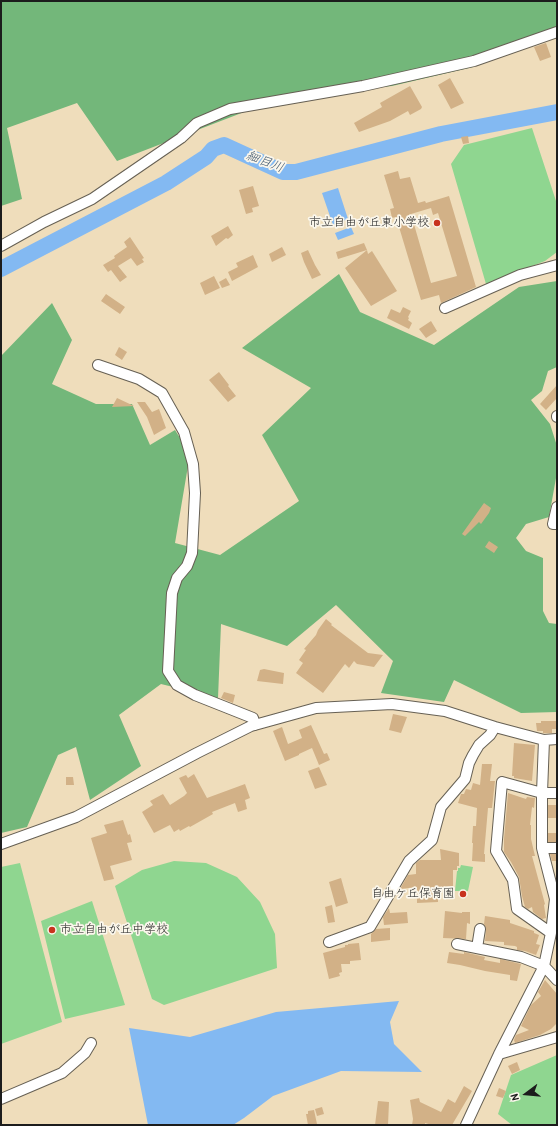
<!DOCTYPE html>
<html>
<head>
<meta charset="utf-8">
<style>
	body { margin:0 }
	#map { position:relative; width:558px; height:1126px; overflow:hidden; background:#efddbb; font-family:"Patrick Hand",sans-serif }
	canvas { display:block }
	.frame { position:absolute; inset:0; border:2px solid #1c1c1c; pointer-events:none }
	.north { position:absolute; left:506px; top:1074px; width:40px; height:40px; -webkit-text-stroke:3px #fbf7ec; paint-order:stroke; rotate:254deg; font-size:11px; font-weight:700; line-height:16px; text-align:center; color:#1c1c1c }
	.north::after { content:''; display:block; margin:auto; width:14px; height:18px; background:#1c1c1c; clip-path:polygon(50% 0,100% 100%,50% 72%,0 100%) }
</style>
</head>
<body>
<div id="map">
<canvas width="558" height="1126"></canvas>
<div class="frame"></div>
<div class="north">N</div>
</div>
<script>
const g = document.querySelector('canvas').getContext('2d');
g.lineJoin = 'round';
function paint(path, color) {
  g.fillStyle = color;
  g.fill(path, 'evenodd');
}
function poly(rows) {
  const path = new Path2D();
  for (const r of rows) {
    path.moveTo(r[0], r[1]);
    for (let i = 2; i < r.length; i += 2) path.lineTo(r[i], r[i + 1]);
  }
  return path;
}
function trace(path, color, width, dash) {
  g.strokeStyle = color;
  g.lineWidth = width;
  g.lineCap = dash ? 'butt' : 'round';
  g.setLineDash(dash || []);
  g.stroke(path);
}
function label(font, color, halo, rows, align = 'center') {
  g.font = font + ' "Patrick Hand","Klee One",sans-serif';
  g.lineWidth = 3.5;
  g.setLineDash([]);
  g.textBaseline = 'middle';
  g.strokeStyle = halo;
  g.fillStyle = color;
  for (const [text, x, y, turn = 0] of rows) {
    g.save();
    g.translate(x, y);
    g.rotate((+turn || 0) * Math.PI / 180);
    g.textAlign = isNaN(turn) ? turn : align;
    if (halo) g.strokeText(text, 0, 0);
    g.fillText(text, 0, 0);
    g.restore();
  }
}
paint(poly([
	[532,128,557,204,557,252,545,261,486,284,451,164,464,145],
	[174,861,206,863,237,877,260,902,275,934,277,968,164,1005,152,999,115,886,142,870],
	[20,863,62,1022,1,1044,1,867],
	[461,865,473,867,468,891,455,891,457,871,458,871,458,868,460,868],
	[92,901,125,1005,65,1019,41,921],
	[557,1055,557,1125,512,1125,498,1114,511,1075]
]), '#8fd690');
paint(poly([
	[1,1,557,1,557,30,473,67,392,86,283,97,117,161,77,103,7,128,22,199,1,206],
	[339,274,360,312,434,345,519,287,557,281,557,367,548,371,542,391,531,400,550,424,557,446,556,478,549,517,526,524,516,538,526,551,543,558,543,611,549,623,557,624,557,712,521,713,454,680,444,702,381,693,393,661,336,605,287,646,221,624,218,698,161,684,119,715,141,766,90,800,76,747,58,755,27,827,1,833,1,356,52,303,72,340,52,384,96,404,132,404,150,445,175,430,190,454,175,543,220,555,299,501,262,435,311,388,242,348]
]), '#73b77a');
paint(poly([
	[338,188,348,219,333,225,322,193],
	[351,227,354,234,338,240,335,233],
	[399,1001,390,1022,394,1044,422,1072,341,1071,273,1096,244,1118,233,1125,148,1125,129,1028,190,1037,276,1012]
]), '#83b9f2');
trace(poly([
	[1,269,166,183,206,157,213,149,224,145,283,172,296,172,441,134,557,112]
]), '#83b9f2', 16);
paint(poly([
	[546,43,551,57,540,61,534,47],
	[450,78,464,103,451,109,438,85],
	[410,86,422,107,421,109,410,115,408,111,390,121,359,132,354,123,382,107,380,103],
	[468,136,469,143,463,144,461,137],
	[398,171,400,179,410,177,418,203,425,201,426,203,449,196,476,287,441,303,439,295,421,300,396,217,392,218,390,209,394,208,384,175],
	[431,208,433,215,438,213,457,276,431,283,411,214],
	[253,186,259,206,252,208,253,212,246,214,239,190],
	[228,226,233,235,228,239,226,238,216,246,211,236],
	[130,237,144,258,142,259,144,262,137,266,131,258,118,266,127,277,120,282,111,270,108,272,103,265,115,258,114,256,127,247,124,242],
	[364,243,367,250,338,259,336,252],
	[282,247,286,255,272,262,269,254],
	[308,250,315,265,321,275,312,279,304,262,301,253],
	[367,250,368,254,372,251,397,291,371,306,345,268],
	[253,255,258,267,232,281,228,272,238,267,236,263],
	[214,276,220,288,205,295,200,283],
	[226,278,230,285,222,288,219,282],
	[106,294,125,307,120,314,101,301],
	[403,307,411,311,408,317,409,318,408,320,412,323,409,329,387,318,391,309,400,313],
	[431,321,437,331,426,338,419,329],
	[119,347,127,352,122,360,115,355],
	[219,372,229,385,228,386,236,396,228,402,209,380],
	[557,385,557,398,546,410,540,404],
	[117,398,134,406,112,407],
	[137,402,145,402,152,412,159,409,166,428,154,435,147,417],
	[484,503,491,508,489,513,481,524,479,522,465,536,462,534],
	[489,541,498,547,494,553,485,547],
	[326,619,332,624,331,625,368,653,383,655,374,667,357,664,354,661,349,668,345,664,323,693,296,673,303,663,299,660,306,650,304,649,316,635,318,630],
	[264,669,284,673,283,684,257,681,260,670],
	[224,692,235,695,233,703,221,698],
	[393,714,407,717,401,733,389,730],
	[541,721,557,721,557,729,552,729,552,733,543,733,543,731,537,731,536,723,541,723],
	[311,725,324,754,327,753,330,760,319,765,312,748,299,754,299,755,285,761,273,731,282,727,288,744,302,738,299,730],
	[514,743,535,745,532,781,514,778,514,776,512,776],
	[482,764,492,764,490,781,495,781,492,808,488,808,484,854,485,854,485,862,472,861,473,843,472,843,473,826,476,826,477,808,458,803,461,794,464,794,466,789,471,790,473,783,480,785],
	[319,767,327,785,315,789,308,771],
	[194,774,207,798,245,784,250,798,245,800,247,809,238,812,235,803,212,812,213,814,190,827,189,826,180,831,179,829,174,832,170,825,154,833,142,812,153,805,150,801,163,794,170,805,184,796,187,793,179,778,186,775,188,778],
	[66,777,73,777,74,785,66,785],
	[508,793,526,799,527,797,535,798,534,808,532,807,530,825,531,825,531,839,535,856,532,856,545,904,544,905,546,918,542,919,533,912,532,907,528,909,525,907,522,896,519,877,511,862,504,852,504,839],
	[548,805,557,805,557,818,548,818],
	[123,820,128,835,130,834,132,842,127,843,132,860,110,866,114,879,104,881,91,838,107,833,104,825],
	[548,833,557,833,557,842,548,842],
	[440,849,459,853,459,866,457,866,457,870,453,870,453,891,438,889,438,902,417,903,417,887,400,889,408,875,416,874,416,863,420,860,441,860],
	[550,854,557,854,557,861,552,861],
	[341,878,348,903,336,907,329,882],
	[332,905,335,922,328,923,325,907],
	[389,908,390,913,407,912,408,923,384,925,383,917],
	[445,911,462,913,462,912,470,912,470,924,467,923,466,939,443,938],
	[485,916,510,920,510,923,534,931,534,933,539,935,536,944,540,945,536,955,525,951,517,950,517,947,515,946,504,945,504,942,485,941,486,930,484,924],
	[390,928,390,940,371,942,371,934,376,929],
	[359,943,361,960,350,961,350,964,341,964,342,972,339,973,340,976,329,979,323,953,345,947,345,945,348,945,348,944],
	[449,952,464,954,464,952,485,957,484,960,500,963,500,959,521,964,517,981,510,980,510,975,485,971,460,965,447,963],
	[545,980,557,994,557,1023,551,1029,540,1035,515,1043,514,1040,516,1035,529,1030,521,1026,531,1005,541,996,538,992],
	[517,1062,520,1070,512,1074,508,1066],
	[464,1086,472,1091,452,1125,432,1125,425,1123,425,1125,412,1125,413,1119,410,1100,419,1098,420,1102,441,1112,448,1099,455,1103],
	[499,1088,506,1091,503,1098,496,1096],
	[378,1101,389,1102,388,1125,375,1125],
	[322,1107,324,1114,317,1116,315,1109],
	[314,1110,317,1124,308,1125,306,1114,308,1114,308,1111]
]), '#d2b187');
const minor = poly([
	[1,246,44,222,92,199,181,138,197,123,230,109,363,86,474,61,557,32],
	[445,308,520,275,557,265],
	[98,365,139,379,162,393,184,432,193,464,195,493,192,553,187,566,177,578,172,593,168,671,177,685,195,695,253,718,255,725],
	[557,416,557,417],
	[557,507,553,524,557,524],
	[1,844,76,817,197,753,251,726,316,708,392,704,445,711,495,727,544,740,557,739],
	[542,848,557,848],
	[551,933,517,909,513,880,496,851,502,782,542,793,557,793],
	[329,942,370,927,409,861,432,840,441,807,465,779,469,763,473,755,479,745,490,735,495,727],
	[457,944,521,957,544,966,557,980],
	[477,948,480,929],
	[499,1054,557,1037],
	[1,1099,62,1073,85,1053,91,1043],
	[466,1125,499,1054,544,966,551,933,555,899,542,848,542,793,544,740]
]);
trace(minor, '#666054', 12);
trace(minor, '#fff', 10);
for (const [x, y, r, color] of [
	[437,223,4,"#c8321e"],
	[463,894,4,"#c8321e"],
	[52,930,4,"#c8321e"]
]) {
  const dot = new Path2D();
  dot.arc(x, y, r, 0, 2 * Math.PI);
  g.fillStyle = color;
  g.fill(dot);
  trace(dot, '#fbf7ec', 1.5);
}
label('12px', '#1c1c1c', '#fbf7ec', [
	["市立自由が丘東小学校",429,223],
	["自由ケ丘保育園",455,894],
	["市立自由が丘中学校",60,930,"left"]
], 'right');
label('italic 13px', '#455b72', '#fbf7ec', [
	["細目川",265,162,21]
]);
</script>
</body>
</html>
